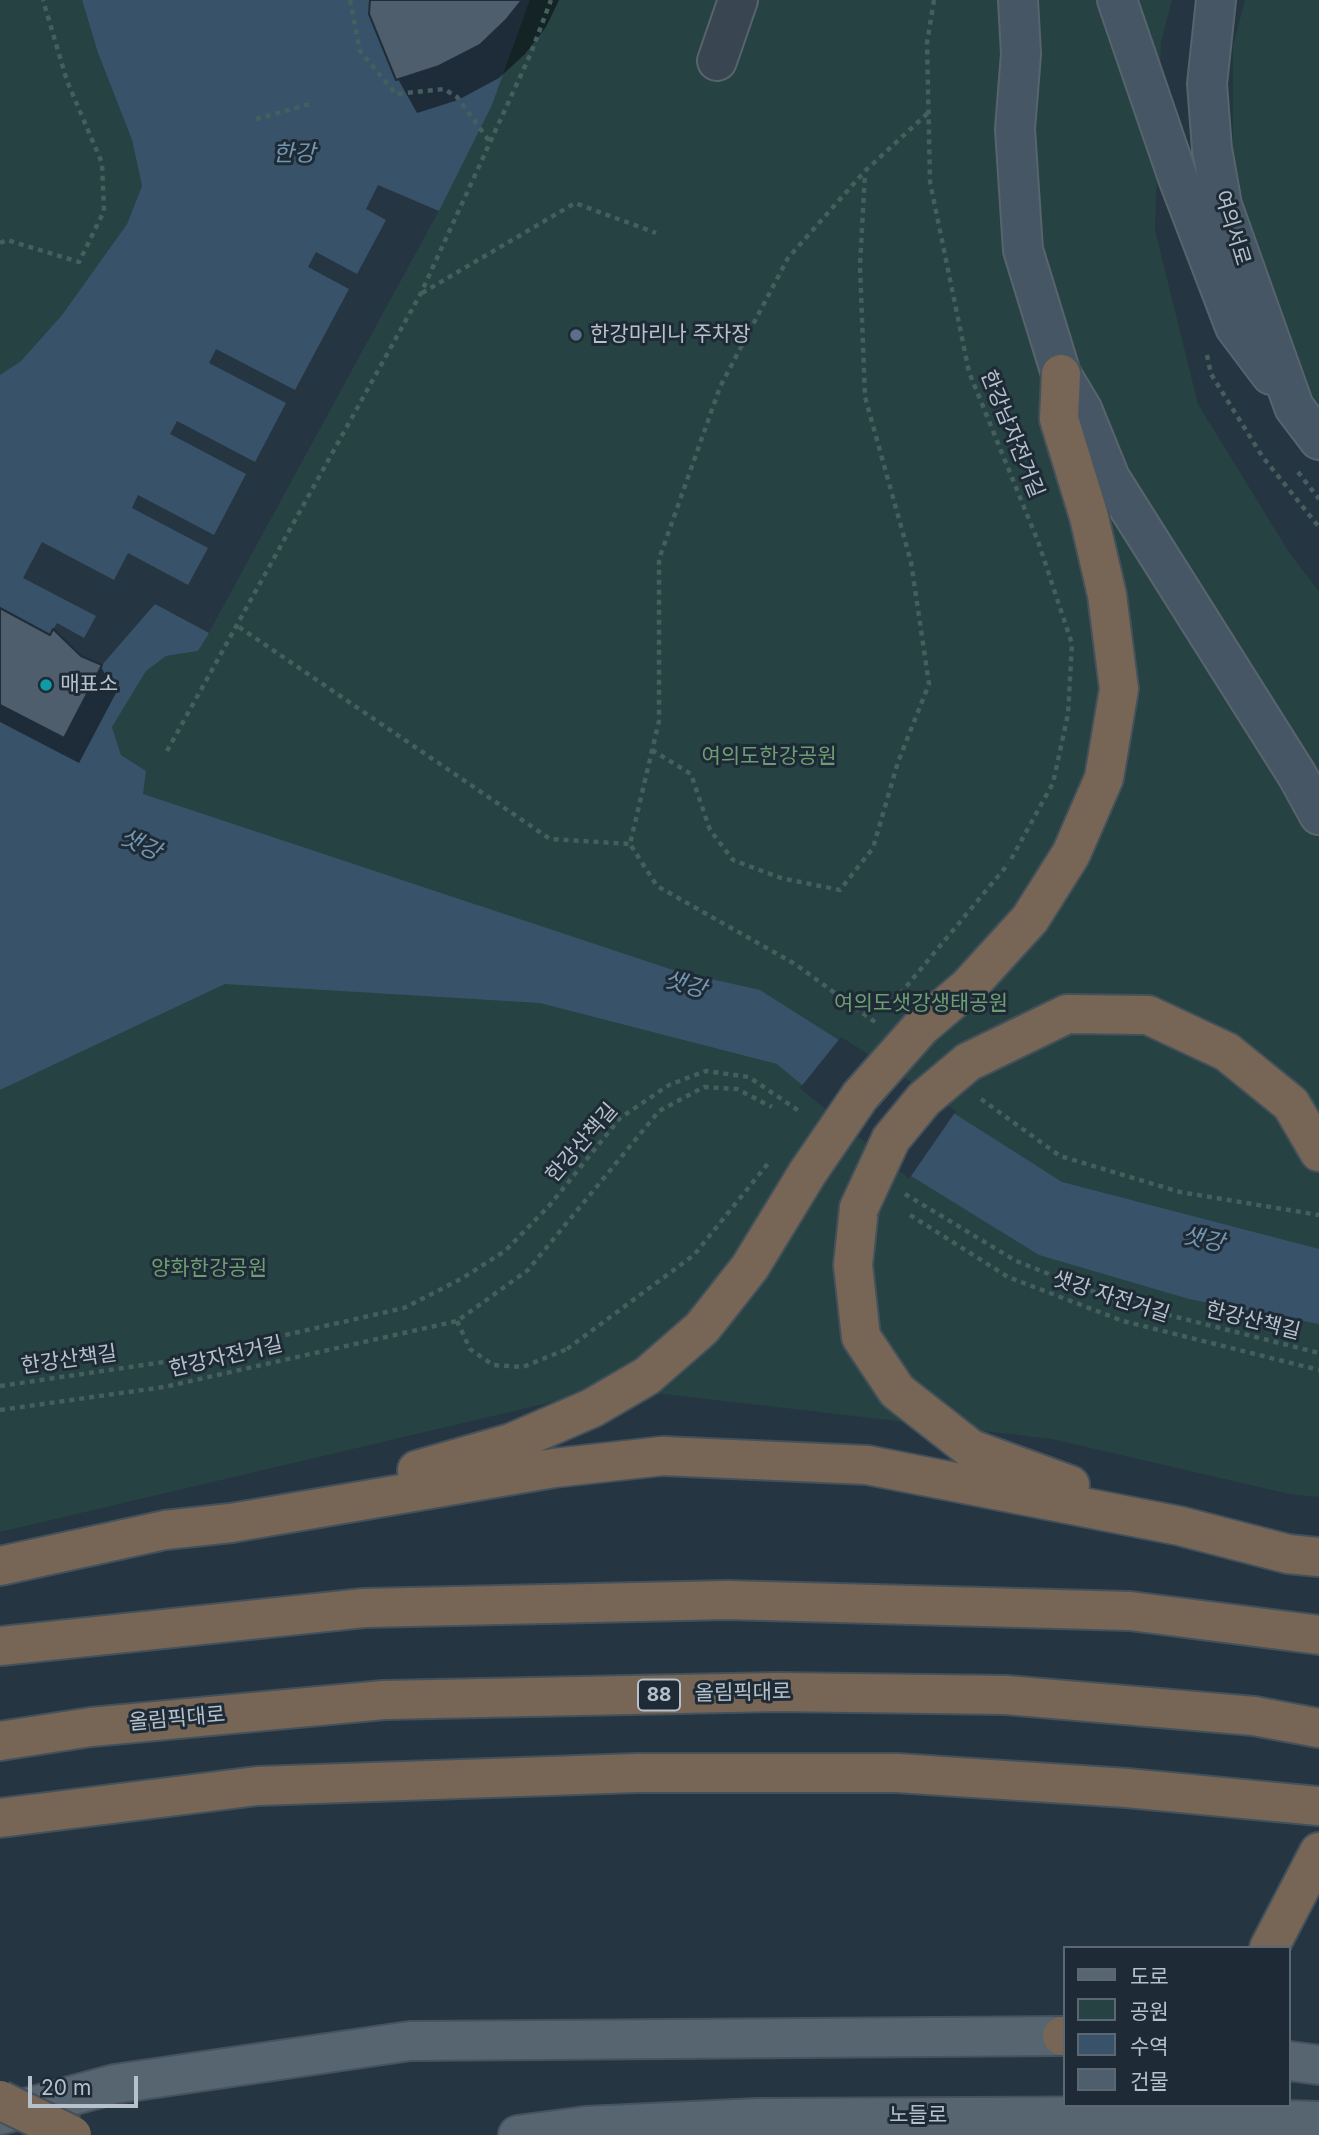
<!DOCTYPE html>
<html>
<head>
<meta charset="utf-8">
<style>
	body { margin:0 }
	#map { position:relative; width:1319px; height:2135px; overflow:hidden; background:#253541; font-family:Inter,"Noto Sans KR",sans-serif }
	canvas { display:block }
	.legend { position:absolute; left:1063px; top:1946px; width:228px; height:161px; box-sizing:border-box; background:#1e2b36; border:2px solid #5b6772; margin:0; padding:9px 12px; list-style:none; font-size:21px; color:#b6c1cb }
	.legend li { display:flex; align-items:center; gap:14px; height:35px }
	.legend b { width:35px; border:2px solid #5b6772 }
	.scale { position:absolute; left:28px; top:2076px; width:110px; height:32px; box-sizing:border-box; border:4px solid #b6c1cb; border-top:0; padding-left:9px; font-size:21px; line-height:24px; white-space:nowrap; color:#b6c1cb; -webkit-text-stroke:5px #1e2b36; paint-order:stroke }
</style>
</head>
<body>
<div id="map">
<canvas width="1319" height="2135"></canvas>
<ul class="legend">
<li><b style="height:9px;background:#576571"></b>도로</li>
<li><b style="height:19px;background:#274242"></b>공원</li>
<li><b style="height:19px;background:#385369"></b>수역</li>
<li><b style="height:19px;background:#4e5e6d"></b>건물</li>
</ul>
<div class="scale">20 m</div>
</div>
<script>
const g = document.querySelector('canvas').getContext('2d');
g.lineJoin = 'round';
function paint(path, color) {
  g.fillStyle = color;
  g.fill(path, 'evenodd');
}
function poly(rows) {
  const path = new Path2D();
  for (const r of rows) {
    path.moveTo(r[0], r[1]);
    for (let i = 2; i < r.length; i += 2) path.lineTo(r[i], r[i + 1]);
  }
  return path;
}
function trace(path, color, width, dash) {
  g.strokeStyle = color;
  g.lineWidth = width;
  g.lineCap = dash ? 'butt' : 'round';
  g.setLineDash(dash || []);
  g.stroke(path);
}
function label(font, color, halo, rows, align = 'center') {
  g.font = font + ' Inter,"Noto Sans KR",sans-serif';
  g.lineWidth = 6;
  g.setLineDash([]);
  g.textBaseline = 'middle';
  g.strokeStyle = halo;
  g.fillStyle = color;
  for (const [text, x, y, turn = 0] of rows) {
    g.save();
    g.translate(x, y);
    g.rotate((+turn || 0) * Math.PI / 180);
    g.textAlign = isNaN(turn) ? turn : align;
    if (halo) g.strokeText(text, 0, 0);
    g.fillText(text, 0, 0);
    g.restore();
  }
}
paint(poly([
	[0,0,82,0,98,53,132,140,142,186,127,224,62,315,21,361,0,375],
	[530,0,1172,0,1161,42,1155,230,1198,404,1287,549,1319,592,1319,1497,1289,1494,1052,1439,612,1388,0,1532,0,1090,225,984,142,794,146,771,121,755,112,727,146,671,166,656,198,651,439,211,492,105],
	[1245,0,1319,0,1319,420,1249,237,1233,155,1233,46]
]), '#274242');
paint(poly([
	[82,0,530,0,492,105,439,211,209,633,198,651,166,656,146,671,112,727,121,755,146,771,143,794,676,971,760,990,1062,1182,1319,1249,1319,1324,1189,1299,1039,1255,908,1174,777,1064,540,1003,225,984,0,1090,0,375,21,361,62,315,127,224,142,186,132,140,98,53]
]), '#385369');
paint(poly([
	[378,185,439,211,209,633,155,604,102,665,64,738,0,705,0,608,50,635,57,623,84,638,96,616,23,578,42,542,114,580,128,553,188,585,208,548,132,508,138,495,214,535,246,474,170,434,177,421,255,462,286,403,209,363,216,349,295,390,349,289,308,267,316,252,357,274,386,220,366,209],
	[841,1037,956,1111,909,1179,800,1088]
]), '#253541');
paint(poly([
	[372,0,559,0,546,27,525,54,499,78,458,100,417,113,398,79],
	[0,610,101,667,116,693,79,763,0,722]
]), '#0007');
const building = poly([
	[370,0,522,0,506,20,480,45,439,66,396,80,369,14,370,0],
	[0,608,50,635,53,629,81,656,102,665,64,738,0,705,0,608]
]);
paint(building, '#4e5e6d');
trace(building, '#202d38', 2);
const street = poly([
	[717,61,738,0]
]);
const secondary = poly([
	[1018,0,1021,54,1015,129,1023,250,1061,374,1082,409,1110,478,1297,775,1319,815],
	[1117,0,1178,178,1235,327,1271,375],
	[1216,0,1207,84,1212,149,1222,205,1294,407,1319,440]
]);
const primary = poly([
	[1289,2061,1319,2065],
	[0,2115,115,2084,410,2041,1065,2036],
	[518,2135,586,2126,757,2118,1158,2116,1319,2121]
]);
const highway = poly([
	[921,1027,968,987,1030,919,1071,854,1104,778,1119,689,1107,595,1089,517,1059,419,1061,374],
	[968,1062,1067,1014,1148,1015,1227,1052,1291,1104,1319,1152],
	[859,1208,853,1265,861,1337,897,1391,971,1449,1070,1485],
	[417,1470,511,1443,592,1408,647,1376,702,1328,750,1267,808,1172],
	[0,1566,165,1530,231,1523,554,1468,663,1456,867,1465,1180,1526,1288,1554,1319,1557],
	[0,1646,364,1608,728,1600,1130,1611,1319,1635],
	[0,1741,91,1727,384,1700,777,1692,1006,1695,1254,1716,1319,1728],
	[0,1818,257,1786,637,1773,897,1773,1127,1788,1319,1806],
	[1269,1948,1319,1852],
	[1062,2036,1065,2036]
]);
trace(street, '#57646e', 42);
trace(secondary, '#57646e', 42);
trace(primary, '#46525d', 42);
trace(highway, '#44515b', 42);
trace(poly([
	[350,0,360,51,396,94,444,89,457,97,490,142],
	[934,0,927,43,930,182,969,372,1039,544,1072,644,1068,714,1053,783,1009,863],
	[256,119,314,103],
	[0,243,7,240,79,262,104,211,102,163,67,81,43,0],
	[422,293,575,203,656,233],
	[1207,355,1211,374,1262,456,1319,527],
	[1298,472,1319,499],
	[239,627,550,839,630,844],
	[652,750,691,774,710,830,733,860,781,878,840,890,873,848,898,762,929,684,911,562,865,397,860,266,865,173],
	[167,751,421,293,531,53,551,0],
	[875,1022,795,964,657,886,630,844,659,721,659,559,720,387,788,258,865,171,929,112],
	[981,1099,1060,1156,1180,1192,1319,1215],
	[905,1194,1016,1261,1125,1304,1319,1353],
	[910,1215,1008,1277,1123,1321,1319,1370],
	[457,1321,470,1349,493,1365,523,1367,567,1349],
	[0,1386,171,1361,404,1308,461,1279,505,1251,549,1206,620,1118,669,1085,706,1071,749,1077,802,1113],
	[0,1410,164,1387,457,1321,528,1270,659,1111,704,1087,737,1089,772,1107]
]), '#455e5e', 4.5, [5, 5]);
trace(street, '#394651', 38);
trace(secondary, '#475664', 38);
trace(primary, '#576571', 38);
trace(highway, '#776656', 38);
const highwayBridge = poly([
	[808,1172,860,1096,921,1027],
	[859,1208,891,1139,924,1099,968,1062],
	[0,2100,72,2135]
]);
trace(highwayBridge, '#44515b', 42, []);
trace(poly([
	[900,994,1009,863],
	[567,1349,694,1255,770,1161]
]), '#455e5e', 4.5, [5, 5]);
trace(highwayBridge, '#776656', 38);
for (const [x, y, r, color] of [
	[576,335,7,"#5c6f8a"],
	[46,685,7,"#0f9aa8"]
]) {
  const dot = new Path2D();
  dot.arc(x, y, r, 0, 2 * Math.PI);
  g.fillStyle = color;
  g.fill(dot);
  trace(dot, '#1e2b36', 2.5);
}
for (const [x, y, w] of [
	[659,1695,42]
]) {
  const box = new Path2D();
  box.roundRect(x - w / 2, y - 15.5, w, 31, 5);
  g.fillStyle = '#1e2b36';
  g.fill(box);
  trace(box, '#b6c1cb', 2);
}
label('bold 19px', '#b6c1cb', null, [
	["88",659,1695]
]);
label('21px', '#b6c1cb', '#1e2b36', [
	["여의서로",1232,228,73],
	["한강남자전거길",1012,434,68],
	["한강산책길",582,1143,-49],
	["샛강 자전거길",1111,1297,18],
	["한강산책길",1253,1321,14],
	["한강자전거길",226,1357,-13],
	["한강산책길",69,1360,-8],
	["올림픽대로",743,1693,-1],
	["올림픽대로",177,1719,-5],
	["노들로",918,2116]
]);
label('21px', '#b6c1cb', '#1e2b36', [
	["한강마리나 주차장",590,335],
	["매표소",60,685]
], 'left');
label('21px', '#6d9d72', '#1e2b36', [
	["여의도한강공원",769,757],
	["여의도샛강생태공원",921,1004],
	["양화한강공원",209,1269]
]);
label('italic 23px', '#7596af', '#1e2b36', [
	["한강",294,154],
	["샛강",140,845,25],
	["샛강",685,985,16],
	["샛강",1203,1240,12]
]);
</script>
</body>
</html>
